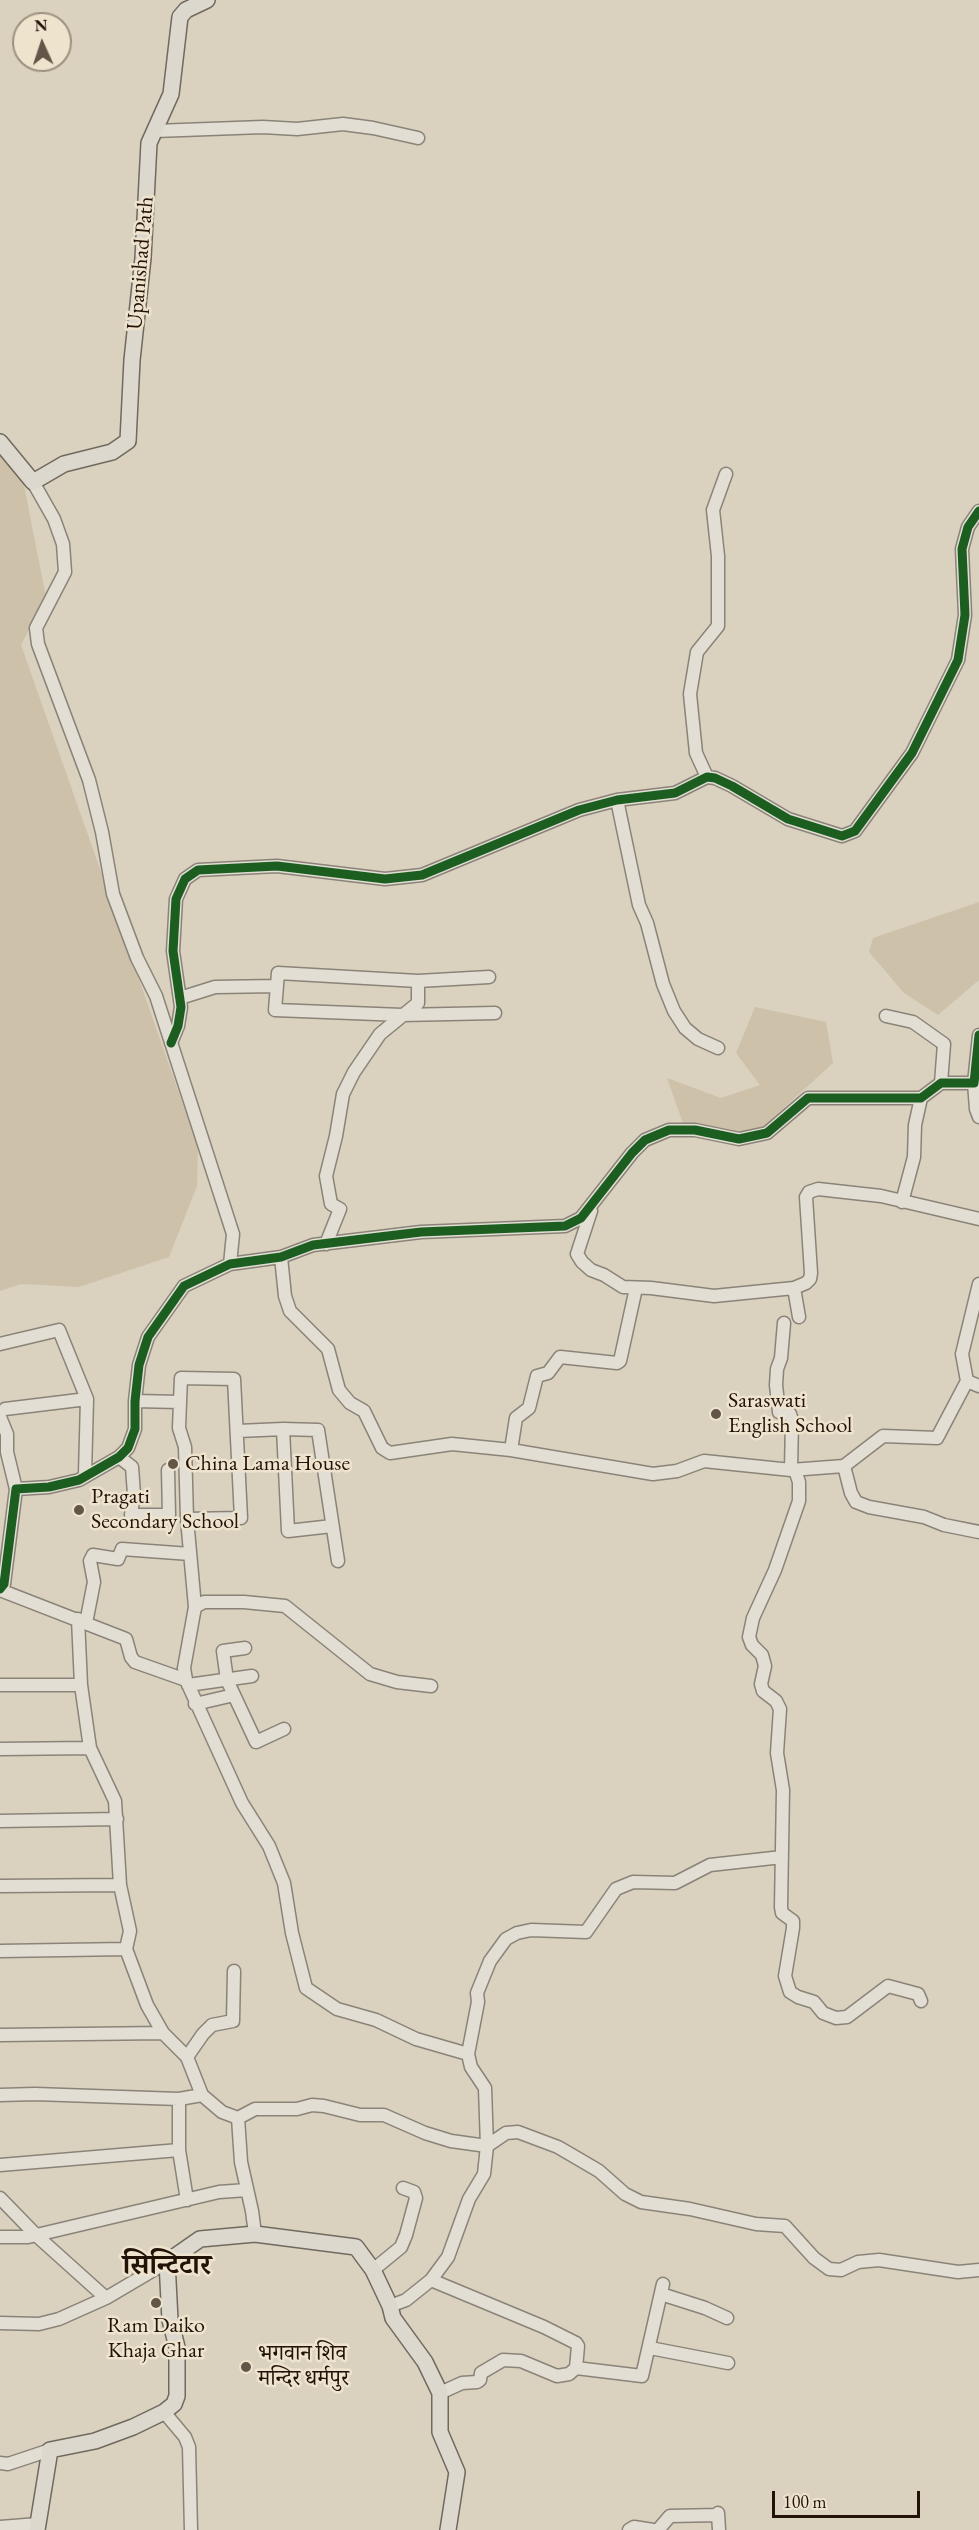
<!DOCTYPE html>
<html>
<head>
<meta charset="utf-8">
<style>
	body { margin:0 }
	#map { position:relative; width:979px; height:2530px; overflow:hidden; background:#dad1bf; font-family:"EB Garamond",serif }
	canvas { display:block }
	.north { position:absolute; left:12px; top:12px; width:60px; height:60px; box-sizing:border-box; background:#eee4ce; border:2px solid #9d907e; border-radius:50%; rotate:357deg; font-size:16px; font-weight:700; line-height:24px; text-align:center; color:#231207 }
	.north::after { content:''; display:block; margin:auto; width:21px; height:27px; background:#635547; clip-path:polygon(50% 0,100% 100%,50% 72%,0 100%) }
	.scale { position:absolute; left:772px; top:2491px; width:148px; height:27px; box-sizing:border-box; border:3px solid #231207; border-top:0; padding-left:8px; font-size:18px; line-height:21px; white-space:nowrap; color:#231207; -webkit-text-stroke:4px #eee4ce; paint-order:stroke }
</style>
</head>
<body>
<div id="map">
<canvas width="979" height="2530"></canvas>
<div class="north">N</div>
<div class="scale">100 m</div>
</div>
<script>
const g = document.querySelector('canvas').getContext('2d');
g.lineJoin = 'round';
function paint(path, color) {
  g.fillStyle = color;
  g.fill(path, 'evenodd');
}
function poly(rows) {
  const path = new Path2D();
  for (const r of rows) {
    path.moveTo(r[0], r[1]);
    for (let i = 2; i < r.length; i += 2) path.lineTo(r[i], r[i + 1]);
  }
  return path;
}
function trace(path, color, width, dash) {
  g.strokeStyle = color;
  g.lineWidth = width;
  g.lineCap = dash ? 'butt' : 'round';
  g.setLineDash(dash || []);
  g.stroke(path);
}
function label(font, color, halo, rows, align = 'center') {
  g.font = font + ' "EB Garamond","Noto Serif Devanagari",serif';
  g.lineWidth = 5;
  g.setLineDash([]);
  g.textBaseline = 'middle';
  g.strokeStyle = halo;
  g.fillStyle = color;
  for (const [text, x, y, turn = 0] of rows) {
    g.save();
    g.translate(x, y);
    g.rotate((+turn || 0) * Math.PI / 180);
    g.textAlign = isNaN(turn) ? turn : align;
    if (halo) g.strokeText(text, 0, 0);
    g.fillText(text, 0, 0);
    g.restore();
  }
}
paint(poly([
	[0,448,20,465,46,597,21,645,198,1147,197,1186,169,1257,79,1287,21,1284,0,1291],
	[979,902,979,980,938,1015,904,993,869,952,873,938],
	[755,1007,826,1022,833,1063,762,1128,738,1133,683,1123,667,1078,721,1098,760,1085,736,1053]
]), '#cec1a9');
const minor = poly([
	[155,131,263,127,297,129,343,124,373,128,418,138],
	[33,482,54,519,63,544,65,572,36,628,38,644,89,780,102,832,113,894,137,958,156,996,233,1234,230,1264],
	[707,777,696,753,690,694,697,652,718,626,718,556,713,510,726,474],
	[617,800,639,905,647,923,663,984,674,1011,685,1028,698,1039,718,1048],
	[489,977,418,981,278,973,275,1010,402,1015,495,1013],
	[180,998,215,987,277,986],
	[886,1016,913,1022,944,1044,941,1083],
	[171,1043,178,1026,181,1007,173,951,176,899,185,879,198,870,277,866,385,879,422,875,579,810,617,800,675,793,707,777,715,778,732,786,788,819,842,836,855,831,912,753,958,660,965,615,962,549,968,527,979,511],
	[974,1083,976,1109,979,1117],
	[902,1202,914,1157,915,1125,921,1098],
	[591,1211,577,1254,582,1262,591,1270,604,1275,623,1287,651,1288,714,1296,794,1288,806,1283,810,1279,811,1273,806,1197,809,1192,818,1189,881,1196,979,1219],
	[326,1244,340,1209,331,1204,326,1176,336,1136,343,1094,354,1072,380,1034,418,1003,418,981],
	[281,1257,285,1296,290,1311,328,1349,339,1390,350,1403,364,1411,382,1448,390,1453,452,1444,511,1450,653,1474,677,1471,704,1461,791,1470,844,1466],
	[794,1288,799,1317],
	[784,1323,781,1358,777,1369,776,1385,779,1412,790,1414,792,1420,791,1470],
	[0,1344,59,1330,87,1399,85,1474],
	[967,1381,962,1354,979,1284],
	[135,1401,180,1402,179,1428,185,1447,187,1519,195,1607],
	[180,1402,181,1378,234,1379,241,1518,187,1519],
	[5,1409,87,1399],
	[0,1417,7,1434,7,1452,16,1489],
	[283,1429,318,1430,338,1561],
	[238,1431,283,1429,288,1531,332,1526],
	[511,1450,516,1418,529,1408,537,1376,548,1373,560,1357,617,1363,620,1361,636,1288],
	[119,1457,132,1467,134,1494,131,1515,169,1515,168,1470],
	[844,1466,883,1436,937,1438,967,1381,979,1386],
	[844,1466,851,1493,856,1502,869,1507,924,1517,944,1525,979,1532],
	[795,1470,799,1482,799,1501,775,1570,753,1618,749,1637,752,1645,762,1655,765,1666,761,1684,763,1691,776,1701,780,1709,777,1753,783,1790,781,1907,782,1913,793,1921,793,1928,785,1976,790,1992,798,1997,814,2002,823,2013,836,2018,847,2017,888,1986,918,1994,921,2001],
	[0,1589,4,1584,16,1489,49,1487,79,1480,119,1457,128,1448,135,1429,135,1401,139,1365,148,1337,184,1286,230,1264,281,1257,313,1245,421,1232,565,1226,581,1218,632,1153,645,1140,669,1130,695,1130,739,1139,767,1133,808,1098,921,1098,941,1083,974,1083,979,1035],
	[0,1590,126,1639,131,1657,135,1662,186,1680],
	[78,1619,81,1685,90,1748,115,1801,120,1885,130,1931,126,1949,147,2005,163,2033,187,2057,202,2095,222,2112,238,2118],
	[86,1623,94,1582,90,1561,93,1555,118,1559,122,1549,190,1554],
	[245,1648,223,1651,227,1680,256,1742,284,1729],
	[0,1685,81,1685],
	[188,1685,252,1676],
	[431,1686,397,1682,370,1674,285,1606,244,1602,204,1602,195,1607,184,1668,186,1680,242,1803,269,1846,284,1883,292,1933,306,1988,337,2009,376,2020,416,2039,468,2054],
	[195,1704,234,1695],
	[0,1749,90,1748],
	[0,1821,117,1819],
	[0,1886,120,1885],
	[0,1951,126,1949],
	[0,2035,163,2033],
	[187,2057,203,2034,212,2025,233,2021,234,1971],
	[0,2095,35,2094,179,2099,202,2095],
	[179,2099,179,2150,187,2200],
	[238,2118,255,2109,297,2109,312,2105,324,2106,360,2115,384,2115,425,2133,451,2141,487,2146,506,2133,518,2132,558,2147,582,2161,599,2171,625,2194,641,2202,690,2209,756,2224,785,2226,814,2258,829,2269,841,2270,858,2262,879,2260,958,2272,979,2270],
	[238,2118,241,2162,252,2211,255,2234],
	[0,2165,179,2150],
	[0,2198,37,2236,106,2298],
	[0,2237,28,2237,219,2192,247,2190],
	[373,2270,401,2247,406,2235,416,2198,414,2192,403,2188],
	[431,2280,544,2327,576,2343,578,2346,576,2368,642,2376,663,2284],
	[661,2294,705,2308,727,2318],
	[390,2306,406,2300,431,2280,448,2257,469,2199,484,2174,487,2146,485,2088,471,2067,468,2054,478,2002,477,1993,490,1961,506,1939,517,1933,531,1930,586,1932,616,1889,633,1882,675,1883,710,1865,782,1857],
	[0,2323,39,2324,59,2319,106,2298,167,2262],
	[650,2348,728,2363],
	[440,2393,462,2383,477,2382,480,2380,481,2373,503,2360,521,2361,557,2376,569,2374,576,2368],
	[164,2412,185,2437,189,2447,191,2530],
	[0,2463,8,2464,50,2450],
	[718,2513,719,2530],
	[0,2527,38,2524],
	[629,2530,634,2527,653,2530],
	[658,2530,670,2516,718,2515]
]);
const major = poly([
	[0,442,33,482,64,464,112,452,128,441,132,360,143,258,149,143,171,94,180,17,186,10,207,0],
	[37,2530,50,2450,95,2441,133,2427,164,2412,174,2404,177,2396,177,2347,170,2320,167,2262,200,2239,255,2234,356,2247,373,2270,390,2306,393,2318,425,2362,440,2393,440,2432,457,2472,448,2530]
]);
trace(minor, '#8a8378', 15);
trace(major, '#70695f', 18);
trace(minor, '#e2ded4', 12);
trace(major, '#ddd8cd', 15);
trace(poly([
	[171,1043,178,1026,181,1007,173,951,176,899,185,879,198,870,277,866,385,879,422,875,579,810,617,800,675,793,707,777,715,778,732,786,788,819,842,836,855,831,912,753,958,660,965,615,962,549,968,527,979,511],
	[0,1589,4,1584,16,1489,49,1487,79,1480,119,1457,128,1448,135,1429,135,1401,139,1365,148,1337,184,1286,230,1264,281,1257,313,1245,421,1232,565,1226,581,1218,632,1153,645,1140,669,1130,695,1130,739,1139,767,1133,808,1098,921,1098,941,1083,974,1083,979,1035]
]), '#1b5e20', 9);
for (const [x, y, r, color] of [
	[716,1414,6,"#635547"],
	[173,1464,6,"#635547"],
	[79,1510,6,"#635547"],
	[156,2303,6,"#635547"],
	[246,2367,6,"#635547"]
]) {
  const dot = new Path2D();
  dot.arc(x, y, r, 0, 2 * Math.PI);
  g.fillStyle = color;
  g.fill(dot);
  trace(dot, '#eee4ce', 2);
}
label('22px', '#231207', '#eee4ce', [
	["Upanishad Path",141,263,-85]
]);
label('22px', '#231207', '#eee4ce', [
	["Saraswati",728,1401],
	["English School",728,1426],
	["China Lama House",185,1464],
	["Pragati",91,1497],
	["Secondary School",91,1522],
	["Ram Daiko",156,2326,"center"],
	["Khaja Ghar",156,2351,"center"],
	["भगवान शिव",258,2354],
	["मन्दिर धर्मपुर",258,2379]
], 'left');
label('bold 28px', '#231207', '#eee4ce', [
	["सिन्टिटार",167,2266]
]);
</script>
</body>
</html>
